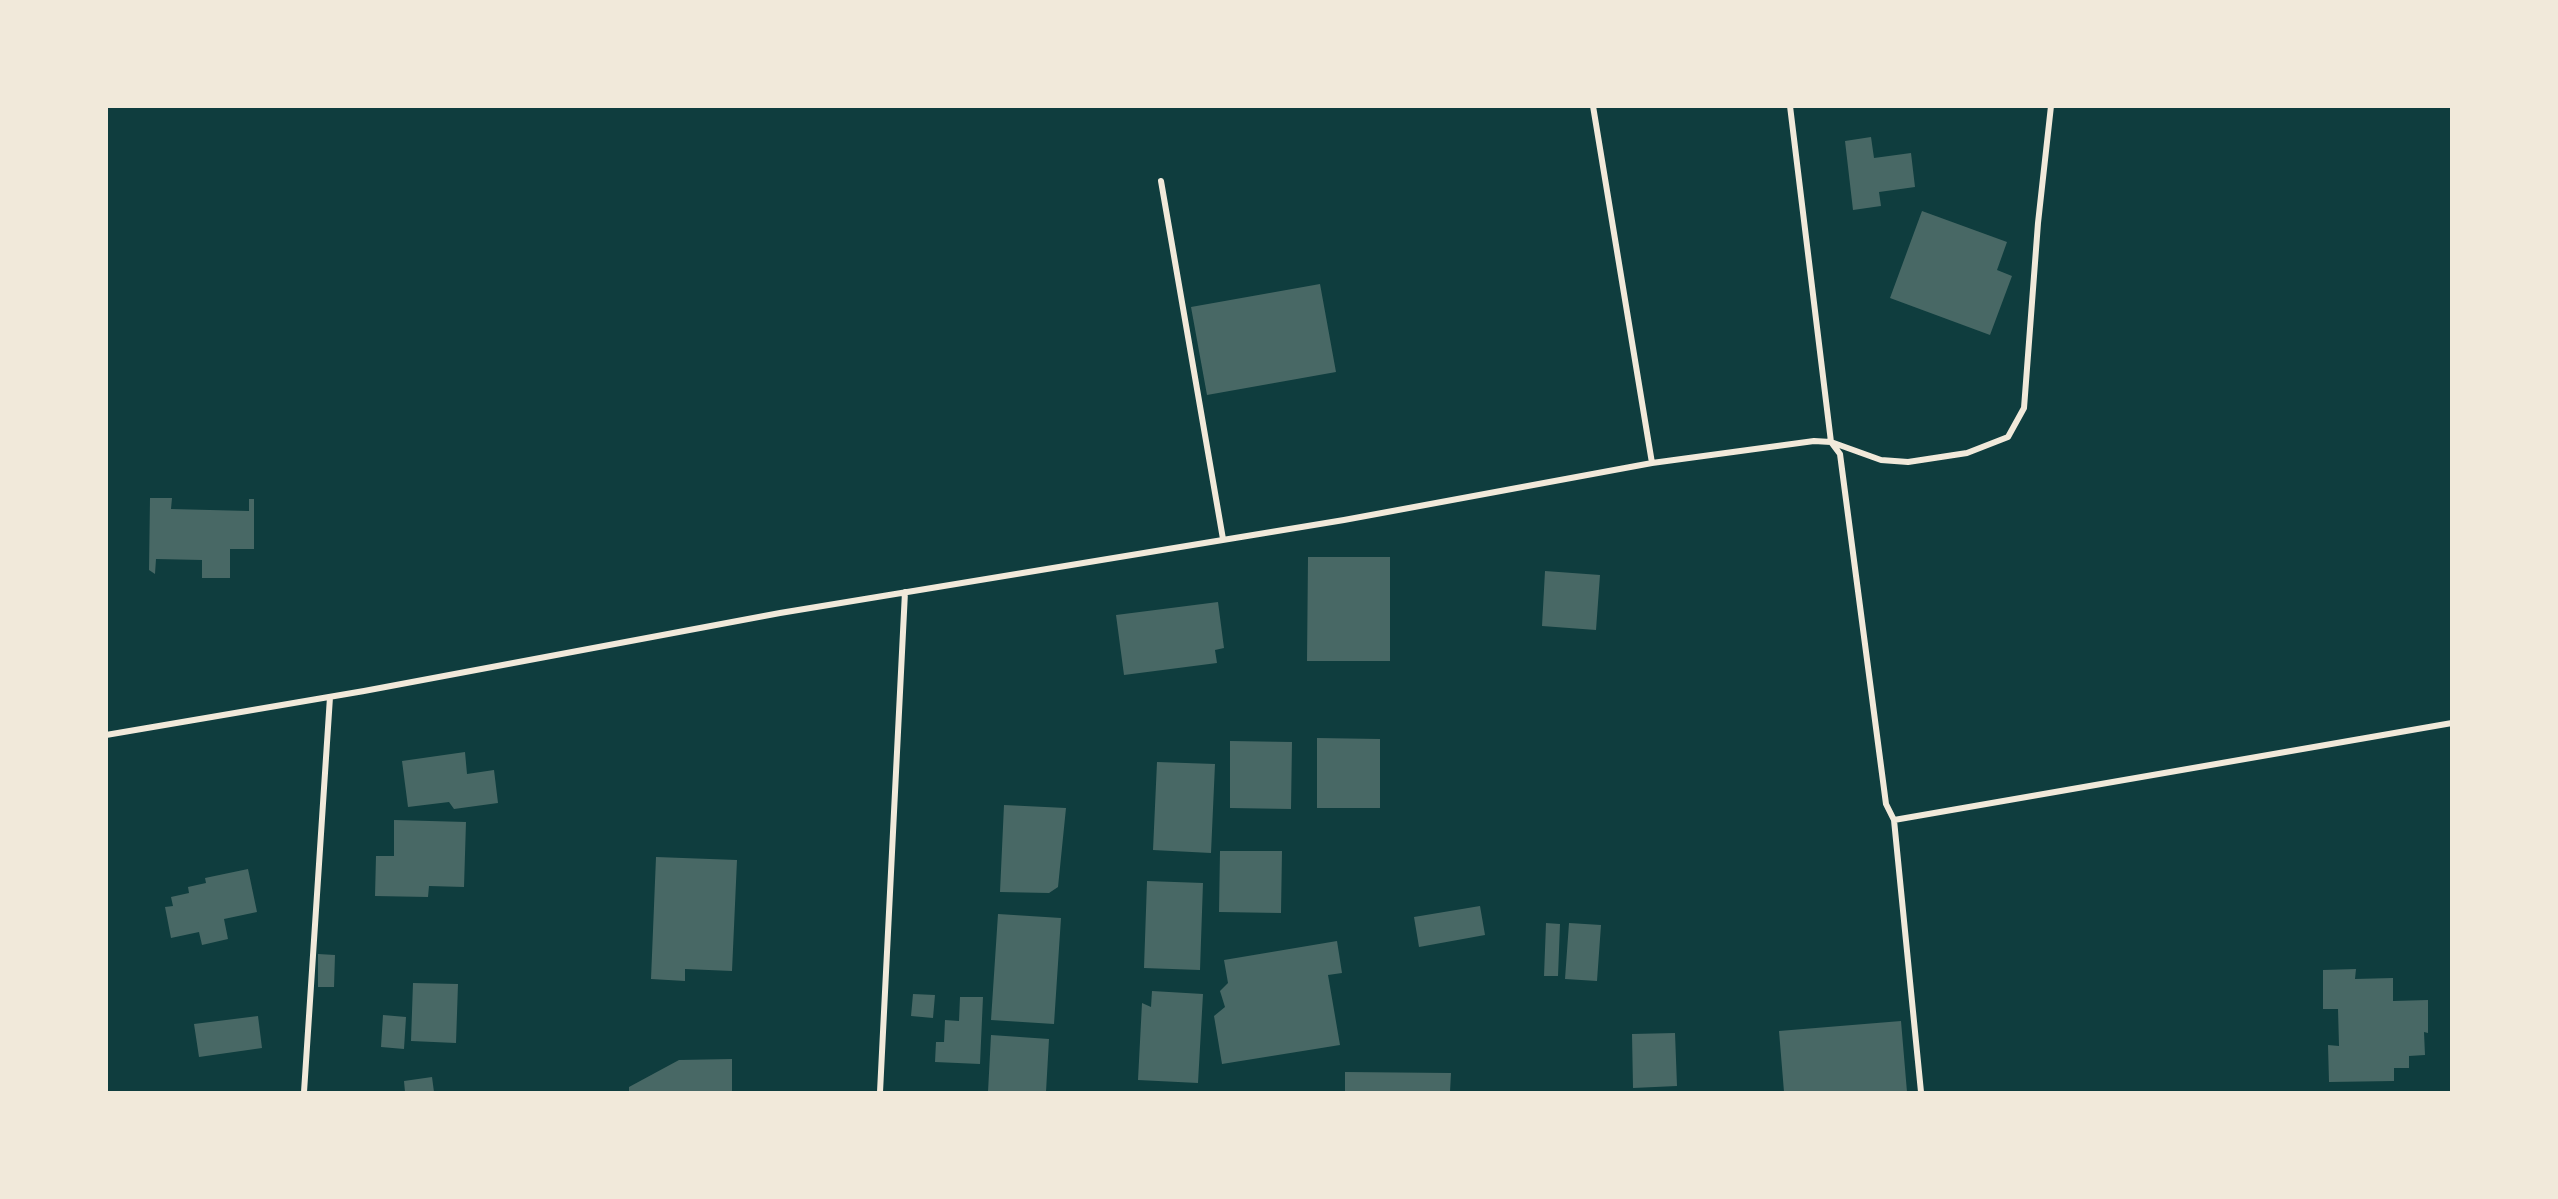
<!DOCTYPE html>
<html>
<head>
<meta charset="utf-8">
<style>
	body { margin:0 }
	#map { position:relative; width:2558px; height:1199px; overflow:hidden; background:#0f3d3e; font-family:Lora,serif }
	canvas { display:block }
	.frame { position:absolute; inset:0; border:108px solid #f1e9da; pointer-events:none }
</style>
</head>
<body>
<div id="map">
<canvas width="2558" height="1199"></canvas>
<div class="frame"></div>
</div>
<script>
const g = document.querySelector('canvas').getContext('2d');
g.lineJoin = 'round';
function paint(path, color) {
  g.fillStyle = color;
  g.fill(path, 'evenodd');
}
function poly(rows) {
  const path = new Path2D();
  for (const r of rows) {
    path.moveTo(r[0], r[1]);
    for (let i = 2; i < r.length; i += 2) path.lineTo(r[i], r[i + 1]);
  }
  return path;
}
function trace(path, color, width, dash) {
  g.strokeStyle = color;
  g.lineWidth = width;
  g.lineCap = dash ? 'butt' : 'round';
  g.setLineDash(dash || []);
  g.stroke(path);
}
paint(poly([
	[1871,137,1874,158,1911,153,1915,187,1879,192,1881,206,1853,210,1845,141],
	[1922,211,2007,242,1997,270,2012,276,1990,335,1890,298],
	[1320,284,1336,372,1207,395,1191,307],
	[150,498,172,498,171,509,249,511,249,499,254,499,254,549,230,549,230,578,202,578,202,560,156,559,155,574,149,570],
	[1308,557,1390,557,1390,661,1307,661],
	[1545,571,1600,575,1596,630,1542,626],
	[1218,602,1224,648,1215,650,1217,663,1124,675,1116,615],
	[1317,738,1380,739,1380,808,1317,808],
	[1230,741,1292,742,1291,809,1230,808],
	[465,752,467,774,494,770,498,803,454,809,449,802,408,807,402,761],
	[1157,762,1215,764,1211,853,1153,850],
	[1004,805,1066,808,1058,887,1049,893,1000,892],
	[394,820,466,822,464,887,429,886,428,897,375,896,376,856,394,856],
	[1220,851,1282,851,1281,913,1219,912],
	[656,857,737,860,732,971,685,969,685,981,651,979],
	[248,869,257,912,224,919,228,939,202,945,199,932,171,938,165,907,173,906,171,897,189,893,188,887,206,883,205,878],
	[1147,881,1203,883,1200,970,1144,968],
	[1480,906,1485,935,1419,947,1414,917],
	[998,914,1061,918,1054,1024,991,1020],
	[1546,923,1560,924,1558,976,1544,976],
	[1569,923,1601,925,1597,981,1565,979],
	[1337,941,1342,973,1328,975,1340,1045,1222,1064,1214,1016,1225,1007,1220,991,1228,983,1224,960],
	[318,954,335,955,334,987,318,987],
	[2356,969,2355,979,2393,978,2393,1001,2428,1000,2428,1033,2424,1032,2425,1055,2409,1056,2409,1068,2394,1068,2394,1081,2329,1082,2328,1045,2339,1046,2338,1009,2323,1009,2323,970],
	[413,983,458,984,456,1043,411,1041],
	[1152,991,1203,994,1198,1083,1138,1080,1142,1003,1151,1007],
	[913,994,935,995,933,1018,911,1016],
	[960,997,983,997,980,1064,935,1062,936,1042,944,1042,945,1020,959,1021],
	[383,1015,406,1017,404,1049,381,1047],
	[258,1016,262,1048,199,1057,194,1024],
	[1901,1021,1907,1092,1784,1092,1779,1031],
	[1675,1033,1677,1086,1633,1088,1632,1034],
	[991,1035,1049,1039,1046,1092,988,1092],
	[732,1059,732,1092,629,1092,629,1087,679,1060],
	[1345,1072,1451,1073,1450,1092,1345,1092],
	[432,1077,434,1092,405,1092,404,1081]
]), '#486865');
trace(poly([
	[1593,106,1652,463],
	[1790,106,1831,442,1881,460,1908,462,1967,453,2008,437,2024,408,2038,223,2051,106],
	[1161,181,1223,539],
	[106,735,364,691,780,613,1344,520,1652,463,1814,441,1831,442,1840,454,1886,804,1894,820,2452,723],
	[1894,820,1921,1092],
	[304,1092,330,697],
	[880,1092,905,592]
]), '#f1e9da', 6);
</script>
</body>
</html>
